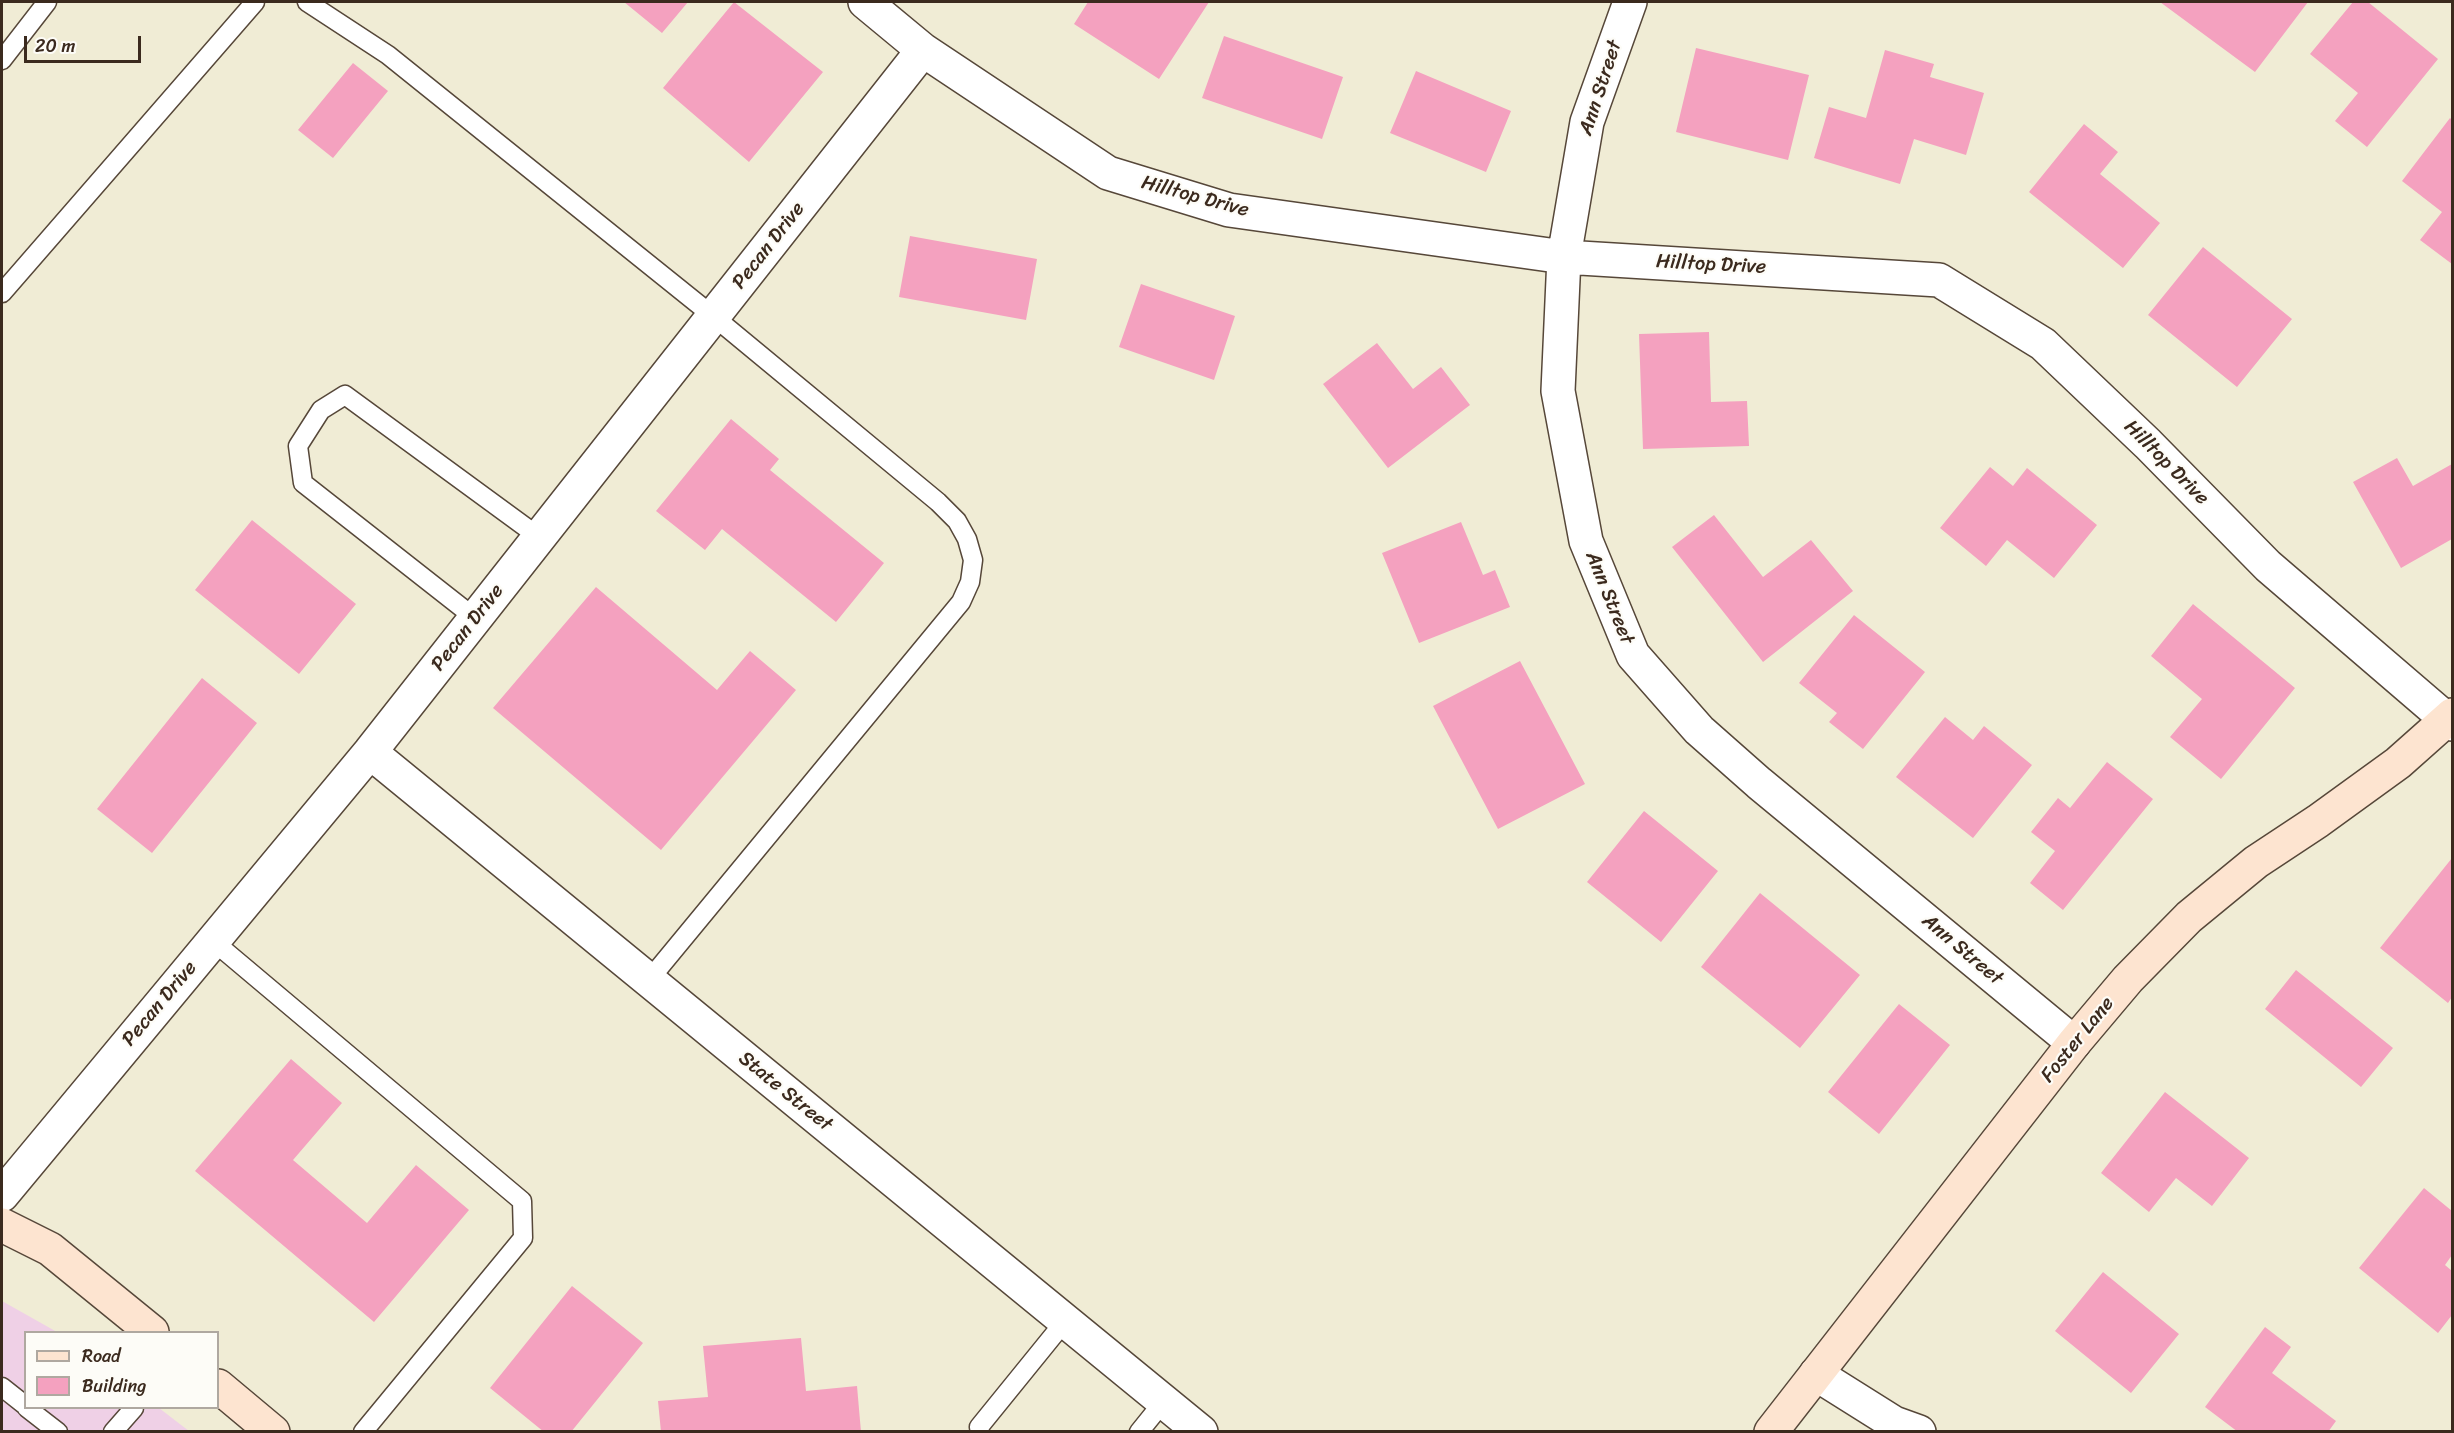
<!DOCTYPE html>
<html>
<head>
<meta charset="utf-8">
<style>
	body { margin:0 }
	#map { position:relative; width:2454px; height:1433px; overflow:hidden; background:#f0ecd5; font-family:Sriracha,sans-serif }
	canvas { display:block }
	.frame { position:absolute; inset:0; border:3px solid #3b2a1e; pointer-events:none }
	.legend { position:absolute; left:24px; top:1331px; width:195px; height:78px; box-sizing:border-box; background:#fdfcf7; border:2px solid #afa8a0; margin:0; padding:8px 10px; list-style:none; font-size:18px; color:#3b2a1e }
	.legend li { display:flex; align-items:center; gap:12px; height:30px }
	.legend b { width:30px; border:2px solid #afa8a0 }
	.scale { position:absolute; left:24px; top:36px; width:117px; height:27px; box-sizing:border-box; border:3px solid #3b2a1e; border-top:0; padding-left:8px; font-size:18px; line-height:21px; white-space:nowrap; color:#3b2a1e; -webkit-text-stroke:4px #fdfcf7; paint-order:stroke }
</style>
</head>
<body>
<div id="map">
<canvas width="2454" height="1433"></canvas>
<div class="frame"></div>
<ul class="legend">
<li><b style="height:8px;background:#fde4d0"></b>Road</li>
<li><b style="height:16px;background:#f4a1bf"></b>Building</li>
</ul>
<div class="scale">20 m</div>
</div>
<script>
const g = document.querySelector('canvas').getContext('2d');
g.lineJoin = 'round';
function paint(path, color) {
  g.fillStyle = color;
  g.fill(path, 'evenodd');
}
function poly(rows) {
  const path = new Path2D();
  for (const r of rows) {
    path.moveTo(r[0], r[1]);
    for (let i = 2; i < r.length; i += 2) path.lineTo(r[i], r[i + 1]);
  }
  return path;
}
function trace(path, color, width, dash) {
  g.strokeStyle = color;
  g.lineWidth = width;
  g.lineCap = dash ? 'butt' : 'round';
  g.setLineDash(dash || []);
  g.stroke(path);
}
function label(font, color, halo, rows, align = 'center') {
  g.font = font + ' Sriracha,sans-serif';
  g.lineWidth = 4.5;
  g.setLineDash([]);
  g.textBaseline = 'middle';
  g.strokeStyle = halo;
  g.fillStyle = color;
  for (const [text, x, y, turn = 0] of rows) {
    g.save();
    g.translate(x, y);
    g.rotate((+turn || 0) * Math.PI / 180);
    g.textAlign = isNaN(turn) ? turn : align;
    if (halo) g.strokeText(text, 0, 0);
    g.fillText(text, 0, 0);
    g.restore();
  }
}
paint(poly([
	[2,1301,57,1332,26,1332,26,1408,159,1408,189,1431,2,1431]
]), '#efd0e6');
paint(poly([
	[624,2,688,2,662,33],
	[734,2,823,72,749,162,663,88],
	[1088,2,1209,2,1159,79,1074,24],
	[2160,2,2308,2,2255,72],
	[2353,2,2368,2,2438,59,2367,147,2335,121,2358,93,2310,54],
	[1224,36,1343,77,1322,139,1202,98],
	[1696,48,1809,75,1788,160,1676,132],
	[1885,50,1934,64,1930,77,1984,93,1966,155,1914,139,1900,184,1814,158,1829,107,1866,118],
	[353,63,388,91,333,158,298,130],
	[1416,71,1511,111,1486,172,1390,133],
	[2450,118,2452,120,2452,264,2420,240,2442,212,2402,181],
	[2084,124,2118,152,2100,174,2160,223,2123,268,2029,192],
	[910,236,1037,259,1026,320,899,297],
	[2203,247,2292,319,2237,387,2148,315],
	[1141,284,1235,316,1214,380,1119,347],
	[1709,332,1711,402,1747,401,1749,446,1643,449,1639,334],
	[1377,343,1413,389,1441,367,1470,405,1388,468,1323,384],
	[731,419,779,459,770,470,884,563,836,622,722,529,705,550,656,511],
	[2397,458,2413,486,2452,464,2452,539,2401,568,2353,482],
	[1990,467,2013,486,2027,468,2097,525,2054,578,2007,540,1986,566,1940,528],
	[1714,515,1763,577,1811,540,1853,591,1763,662,1672,547],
	[252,520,356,604,299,674,195,590],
	[1461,522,1483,575,1495,570,1510,607,1419,643,1382,553],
	[596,587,717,690,750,651,796,690,661,850,493,708],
	[2193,604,2295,688,2221,779,2170,737,2202,699,2151,656],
	[1854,615,1925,672,1863,749,1829,722,1837,713,1799,683],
	[1520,661,1585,784,1498,829,1433,706],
	[202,678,257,723,152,853,97,809],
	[1945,717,1973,740,1984,726,2032,765,1973,838,1896,777],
	[2107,762,2153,799,2063,910,2030,883,2055,851,2031,832,2058,798,2070,808],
	[1644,811,1718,871,1661,942,1587,882],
	[2452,858,2452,997,2448,1003,2380,948],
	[1760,893,1860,975,1800,1048,1701,967],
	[2296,970,2393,1048,2361,1087,2265,1009],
	[1899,1004,1950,1045,1879,1134,1828,1092],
	[291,1059,342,1103,293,1160,367,1223,416,1165,469,1210,374,1322,195,1171],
	[2165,1092,2249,1158,2212,1206,2176,1178,2149,1212,2101,1173],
	[2424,1188,2452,1211,2452,1255,2445,1265,2452,1271,2452,1315,2438,1333,2359,1268],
	[2103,1272,2179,1334,2131,1393,2055,1331],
	[572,1286,643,1343,571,1432,544,1432,490,1388],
	[2265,1327,2291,1347,2272,1373,2336,1421,2328,1432,2238,1432,2205,1407],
	[801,1338,806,1391,857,1386,861,1432,661,1432,658,1401,708,1397,703,1346]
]), '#f4a1bf');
const lane = poly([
	[307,2,388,55,713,316,938,502,957,521,967,539,973,560,970,582,961,602,649,980],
	[2,60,47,2],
	[2,293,255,2],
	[475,618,303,483,298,446,321,410,345,395,539,537],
	[213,941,522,1201,523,1238,363,1432],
	[2,1387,26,1406],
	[27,1408,58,1432],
	[113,1432,134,1408],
	[980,1432,979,1427,1065,1321],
	[1139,1432,1164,1401]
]);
const street = poly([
	[865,2,923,50,1108,173,1229,210,1564,257,1939,280,2043,344,2148,444,2268,566,2452,724],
	[1630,2,1587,122,1564,257,1558,391,1586,541,1633,655,1699,730,1759,783,2074,1043],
	[370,752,1201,1432],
	[2,1195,370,752,923,50],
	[1816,1374,1894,1423,1919,1432]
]);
const secondary = poly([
	[2,1225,50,1249,152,1332],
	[218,1386,273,1432],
	[1771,1432,2074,1043,2128,979,2189,917,2256,862,2318,821,2398,763,2452,715]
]);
trace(lane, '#564739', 21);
trace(street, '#564739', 36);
trace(secondary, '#564739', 36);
trace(lane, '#fff', 18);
trace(street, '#fff', 33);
trace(secondary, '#fde4d0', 33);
label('20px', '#3b2a1e', '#fdfcf7', [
	["Ann Street",1601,88,-72],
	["Hilltop Drive",1195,197,15],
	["Pecan Drive",769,246,-52],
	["Hilltop Drive",1711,265,3],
	["Hilltop Drive",2166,463,45],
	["Ann Street",1609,598,68],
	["Pecan Drive",468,628,-52],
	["Ann Street",1962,950,40],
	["Pecan Drive",160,1004,-50],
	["Foster Lane",2078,1040,-51],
	["State Street",785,1092,39]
]);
</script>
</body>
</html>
